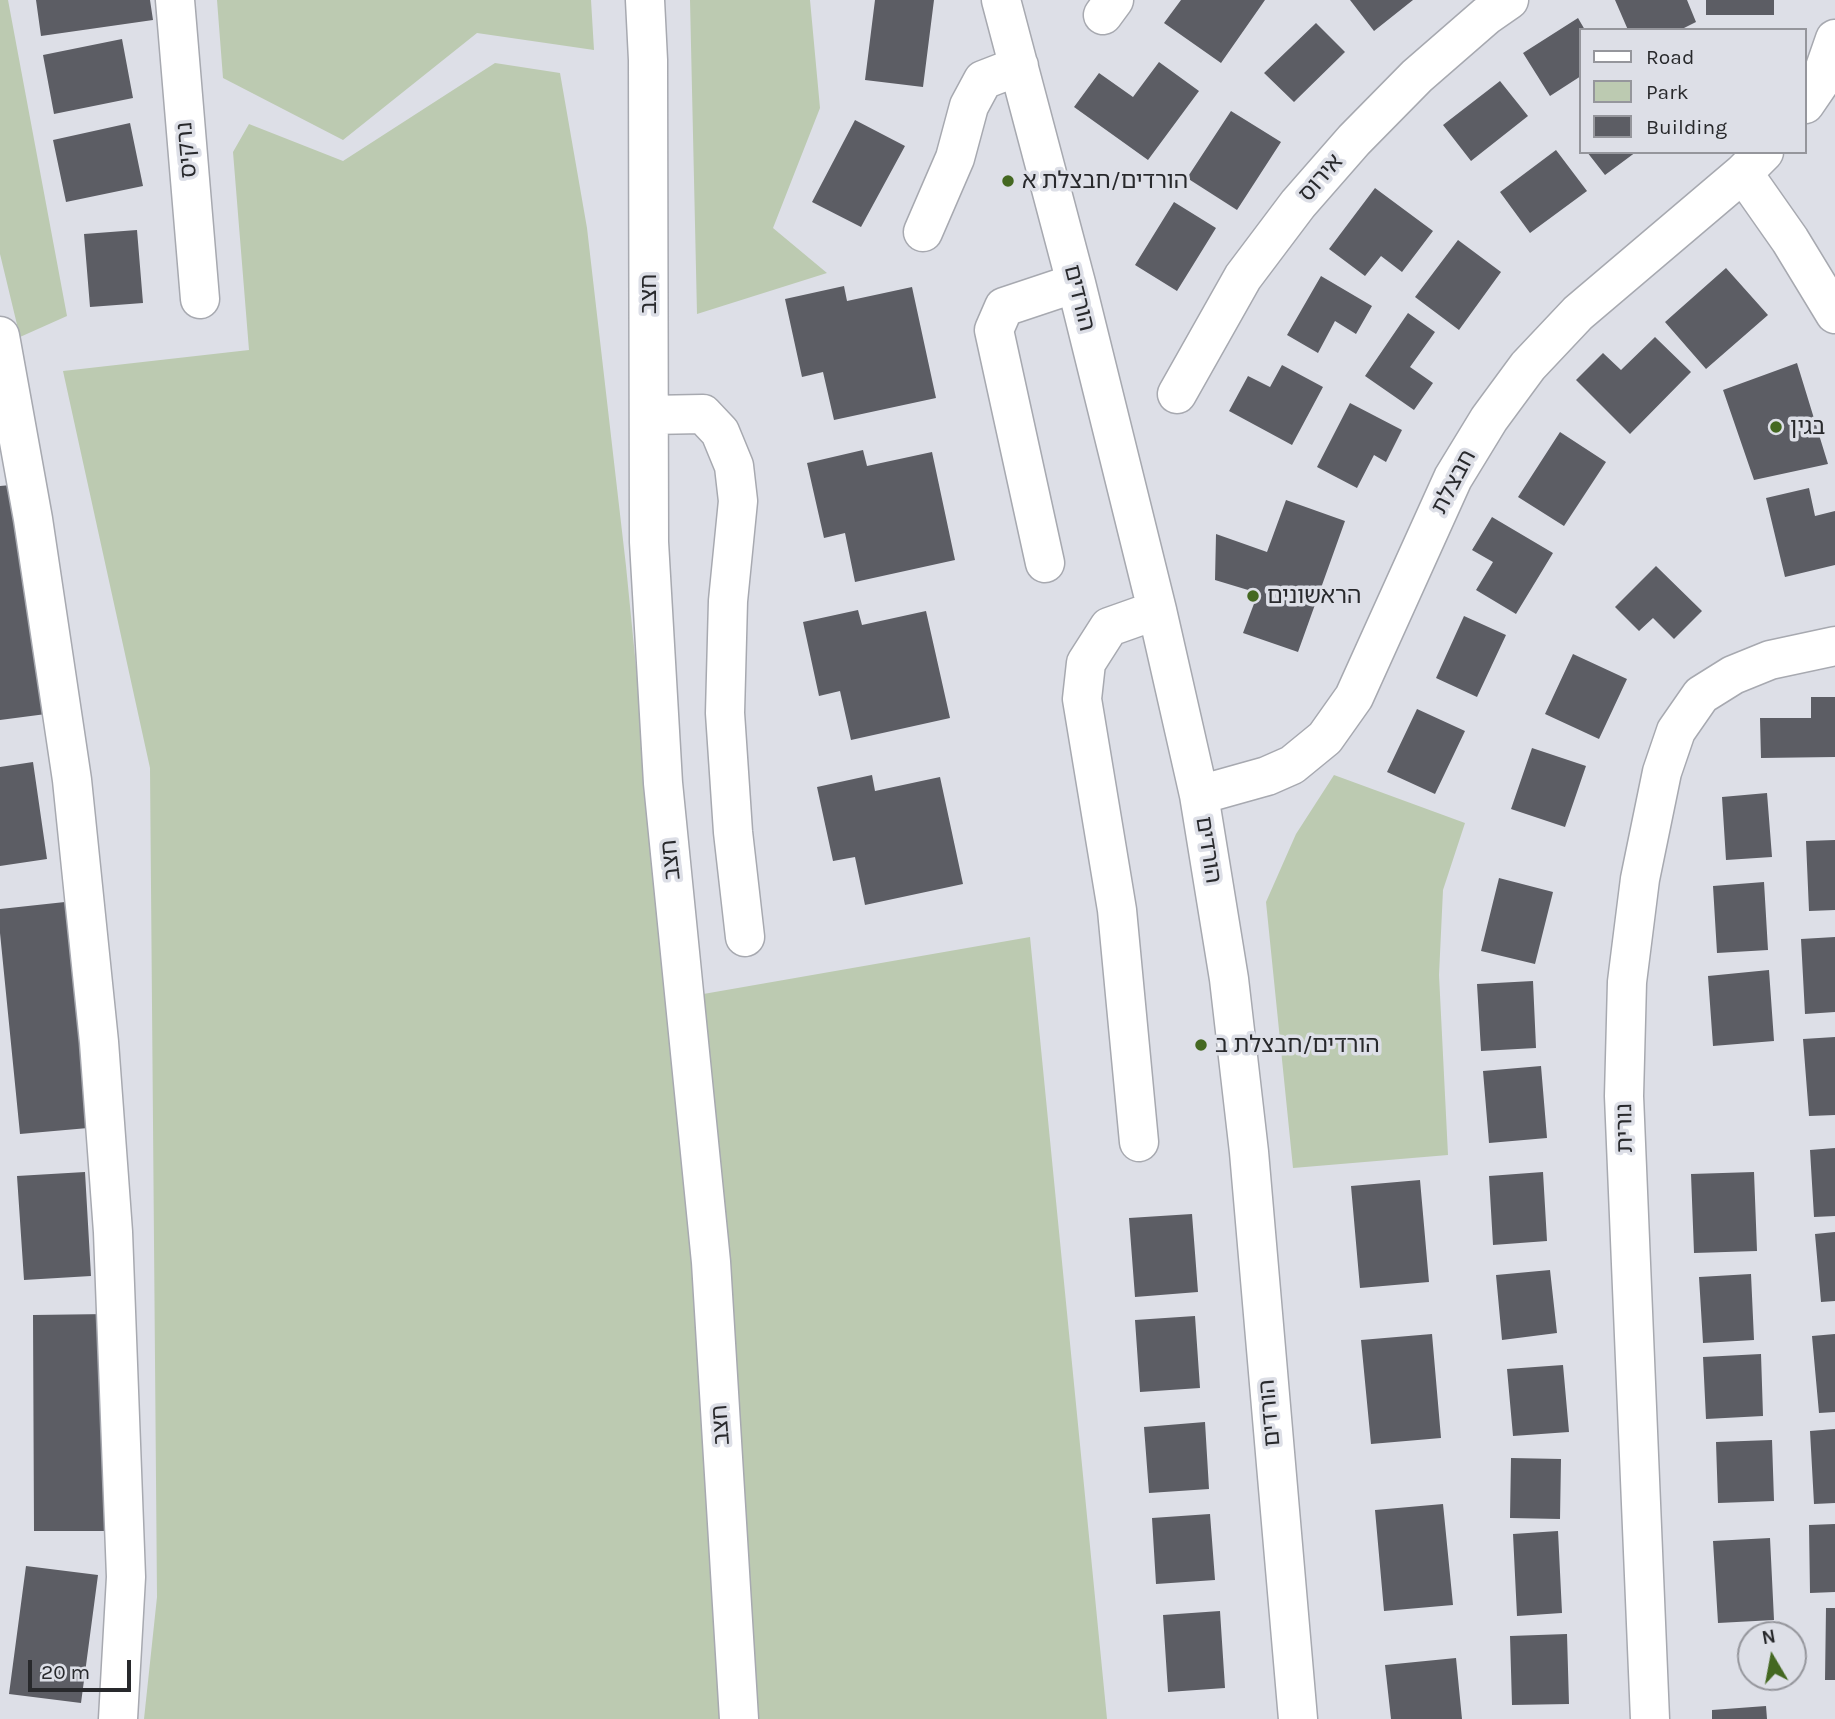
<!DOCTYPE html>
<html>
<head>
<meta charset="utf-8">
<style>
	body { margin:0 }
	#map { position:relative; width:1835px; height:1719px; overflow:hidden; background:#dddfe7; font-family:Karla,sans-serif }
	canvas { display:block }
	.legend { position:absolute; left:1579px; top:28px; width:228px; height:126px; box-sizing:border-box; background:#dddfe7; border:2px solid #95969c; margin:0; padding:9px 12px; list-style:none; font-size:21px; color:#28292c }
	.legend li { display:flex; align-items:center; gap:14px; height:35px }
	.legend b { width:35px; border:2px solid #95969c }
	.north { position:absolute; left:1737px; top:1621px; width:70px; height:70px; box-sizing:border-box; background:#dddfe7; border:2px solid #95969c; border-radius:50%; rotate:350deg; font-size:19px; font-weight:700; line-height:28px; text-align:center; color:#28292c }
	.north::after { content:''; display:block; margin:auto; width:24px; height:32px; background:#446821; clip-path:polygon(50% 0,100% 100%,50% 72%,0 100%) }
	.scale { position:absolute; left:28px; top:1660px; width:103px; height:32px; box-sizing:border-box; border:4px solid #28292c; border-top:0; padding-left:9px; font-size:21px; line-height:24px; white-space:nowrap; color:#28292c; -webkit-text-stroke:5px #dddfe7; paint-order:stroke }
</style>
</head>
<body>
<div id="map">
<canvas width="1835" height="1719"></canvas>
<ul class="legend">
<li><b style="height:9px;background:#fff"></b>Road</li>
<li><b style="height:19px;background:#bccab1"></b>Park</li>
<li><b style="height:19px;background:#5c5d64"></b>Building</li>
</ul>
<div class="north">N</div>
<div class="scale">20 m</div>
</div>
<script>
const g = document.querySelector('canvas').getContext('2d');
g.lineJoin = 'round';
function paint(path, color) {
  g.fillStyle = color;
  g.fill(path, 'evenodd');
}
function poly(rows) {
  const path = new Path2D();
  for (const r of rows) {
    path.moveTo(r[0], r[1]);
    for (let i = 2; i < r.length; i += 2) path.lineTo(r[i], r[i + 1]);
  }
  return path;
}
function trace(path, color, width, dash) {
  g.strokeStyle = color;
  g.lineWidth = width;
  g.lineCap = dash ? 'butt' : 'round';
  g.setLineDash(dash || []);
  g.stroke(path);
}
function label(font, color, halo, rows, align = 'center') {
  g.font = font + ' Karla,"Noto Sans Hebrew",sans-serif';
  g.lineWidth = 7;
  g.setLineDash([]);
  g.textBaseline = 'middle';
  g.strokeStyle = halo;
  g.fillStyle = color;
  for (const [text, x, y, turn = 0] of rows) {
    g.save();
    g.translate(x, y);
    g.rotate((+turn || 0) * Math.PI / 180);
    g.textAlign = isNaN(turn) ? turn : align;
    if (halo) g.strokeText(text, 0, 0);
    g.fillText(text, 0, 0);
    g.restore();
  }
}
paint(poly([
	[0,0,8,0,67,316,20,337,0,254],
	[217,0,591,0,594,50,477,33,343,140,223,78],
	[690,0,810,0,820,108,773,228,827,273,697,314],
	[495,63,560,73,587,228,626,566,669,1000,1030,937,1107,1719,144,1719,157,1597,150,768,63,371,249,350,233,152,249,124,343,161],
	[1334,775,1465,823,1443,890,1439,975,1448,1155,1293,1168,1266,902,1296,834]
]), '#bccab1');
paint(poly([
	[36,0,150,0,153,20,41,36],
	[875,0,934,0,923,87,865,80],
	[1181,0,1265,0,1221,63,1164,23],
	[1350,0,1413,0,1374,31],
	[1615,0,1687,0,1696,22,1680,30,1628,30],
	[1706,0,1774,0,1774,15,1706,15],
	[1578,18,1585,30,1581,30,1581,76,1550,96,1523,53],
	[1316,23,1345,52,1294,102,1264,73],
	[122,39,133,98,54,114,43,55],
	[1159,62,1199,91,1148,160,1074,107,1099,73,1133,97],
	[1500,81,1528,116,1471,161,1443,125],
	[1231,111,1281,142,1237,210,1187,178],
	[855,120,905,146,861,227,812,202],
	[130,123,143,186,66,202,53,140],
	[1556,150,1587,191,1530,233,1500,192],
	[1587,152,1636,152,1605,175],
	[1375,188,1433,231,1402,272,1381,256,1365,276,1329,249],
	[1174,202,1216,228,1177,291,1135,265],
	[137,230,143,303,90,307,84,234],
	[1458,240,1501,272,1459,330,1415,297],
	[1726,268,1768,315,1706,369,1665,322],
	[1321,276,1372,306,1356,334,1335,321,1318,353,1287,335],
	[844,286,847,301,912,287,936,398,834,420,823,372,802,377,785,299],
	[1408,313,1435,332,1410,367,1433,383,1414,410,1365,376],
	[1655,337,1691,372,1630,434,1576,380,1603,353,1621,370],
	[1797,363,1828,464,1754,480,1723,390],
	[1282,365,1323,387,1292,445,1229,411,1248,376,1270,387],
	[1350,403,1402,430,1386,462,1374,455,1357,488,1317,467],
	[1560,432,1606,462,1564,526,1518,497],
	[863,450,867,466,932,452,955,560,855,582,845,533,824,538,807,463],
	[11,485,46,714,0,720,0,486],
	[1809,488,1815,516,1835,511,1835,565,1785,577,1766,498],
	[1286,500,1345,521,1298,652,1243,633,1258,593,1215,580,1216,534,1267,552],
	[1492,517,1553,553,1516,614,1476,590,1493,562,1472,550],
	[1656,566,1702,611,1674,639,1653,618,1639,631,1615,607],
	[858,610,862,625,926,611,950,718,851,740,840,691,819,696,803,622],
	[1464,616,1506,635,1477,697,1436,678],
	[1573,654,1627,679,1599,739,1545,714],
	[1811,697,1835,697,1835,757,1761,758,1760,718,1811,718],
	[1417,709,1465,731,1435,794,1387,772],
	[1532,748,1586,766,1565,827,1511,809],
	[33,762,47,859,0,866,0,767],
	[872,775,875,791,940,777,963,884,865,905,855,857,833,861,817,787],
	[1767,793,1772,857,1726,860,1722,797],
	[1835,840,1835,910,1809,911,1806,841],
	[1499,878,1553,892,1535,964,1481,951],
	[1764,882,1768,950,1717,953,1713,886],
	[65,902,88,1128,20,1134,0,933,0,909],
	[1835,937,1835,1012,1805,1014,1801,939],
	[1769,970,1774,1041,1713,1046,1708,976],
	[1533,981,1536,1048,1481,1051,1477,984],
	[1835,1037,1835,1115,1809,1116,1803,1039],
	[1541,1066,1547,1138,1489,1143,1483,1071],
	[1835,1148,1835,1216,1814,1217,1810,1150],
	[85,1172,91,1276,24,1280,17,1176],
	[1543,1172,1547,1241,1493,1245,1489,1176],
	[1754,1172,1757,1251,1694,1253,1691,1174],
	[1420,1180,1429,1282,1360,1288,1351,1186],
	[1192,1214,1198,1292,1135,1297,1129,1218],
	[1835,1232,1835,1301,1821,1302,1815,1234],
	[1550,1270,1557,1333,1502,1340,1496,1275],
	[1751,1274,1754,1340,1703,1343,1699,1277],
	[108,1314,109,1531,34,1531,33,1315],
	[1195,1316,1200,1388,1140,1392,1135,1320],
	[1432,1334,1441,1438,1371,1444,1361,1340],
	[1835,1334,1835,1412,1819,1413,1812,1336],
	[1761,1354,1763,1416,1706,1419,1703,1357],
	[1563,1365,1569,1432,1513,1436,1507,1369],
	[1205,1422,1209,1489,1149,1493,1144,1427],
	[1835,1429,1835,1503,1814,1504,1810,1431],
	[1772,1440,1774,1501,1718,1503,1716,1442],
	[1511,1458,1561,1459,1560,1519,1510,1518],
	[1443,1504,1453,1605,1384,1611,1375,1510],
	[1210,1514,1215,1580,1156,1584,1152,1518],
	[1835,1524,1835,1592,1810,1593,1809,1525],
	[1558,1531,1562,1613,1517,1616,1513,1534],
	[1770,1538,1774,1620,1718,1623,1713,1541],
	[26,1566,98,1575,81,1703,9,1694],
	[1826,1608,1835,1608,1835,1680,1825,1680],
	[1220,1611,1225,1688,1168,1692,1163,1615],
	[1567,1634,1569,1704,1512,1705,1510,1636],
	[1456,1658,1462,1719,1391,1719,1385,1665],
	[1766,1706,1767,1719,1712,1719,1712,1710]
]), '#5c5d64');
const minor = poly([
	[175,0,200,299],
	[645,0,648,60,649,542,663,783,711,1262,739,1719],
	[1001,0,1076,283,1157,610,1199,795,1229,979,1249,1152,1298,1719],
	[1103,15,1114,0],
	[1805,104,1820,82,1835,39],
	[1764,152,1743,173,1790,240,1835,314],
	[923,232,955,158,969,106,983,80,1019,66],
	[0,336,33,519,72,780,99,1042,113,1232,126,1577,118,1719],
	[1177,394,1243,277,1298,204,1354,140,1417,76,1486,16,1509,0],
	[649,415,703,414,720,432,734,466,738,501,728,601,725,713,733,832,745,937],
	[1045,563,994,330,1004,307,1076,283],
	[1199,795,1267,776,1292,765,1325,738,1354,697,1453,478,1489,419,1528,366,1578,313,1743,173],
	[1139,1142,1117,910,1082,699,1086,663,1109,627,1157,610],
	[1650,1719,1624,1096,1627,982,1640,879,1662,772,1676,731,1701,695,1733,675,1770,660,1835,646]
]);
trace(minor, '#a7a9b0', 41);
trace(minor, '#fff', 38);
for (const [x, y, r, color] of [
	[1008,181,7,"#446821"],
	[1776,427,7,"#446821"],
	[1253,596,7,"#446821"],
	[1201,1045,7,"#446821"]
]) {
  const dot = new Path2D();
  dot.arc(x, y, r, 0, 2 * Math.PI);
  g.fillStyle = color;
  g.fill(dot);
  trace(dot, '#dddfe7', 2.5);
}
label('23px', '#28292c', '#dddfe7', [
	["נרקיס",187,150,-95],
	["אירוס",1321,178,-49],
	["חצב",649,294,-90],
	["הורדים",1079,298,76],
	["חבצלת",1454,482,-62],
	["הורדים",1208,850,81],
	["חצב",671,860,-96],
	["נורית",1625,1128,-91],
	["הורדים",1270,1413,-95],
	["חצב",721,1425,-94]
]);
label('23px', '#28292c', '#dddfe7', [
	["הורדים/חבצלת א",1022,181],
	["בגין",1790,427],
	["הראשונים",1267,596],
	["הורדים/חבצלת ב",1215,1045]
], 'left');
</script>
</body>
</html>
